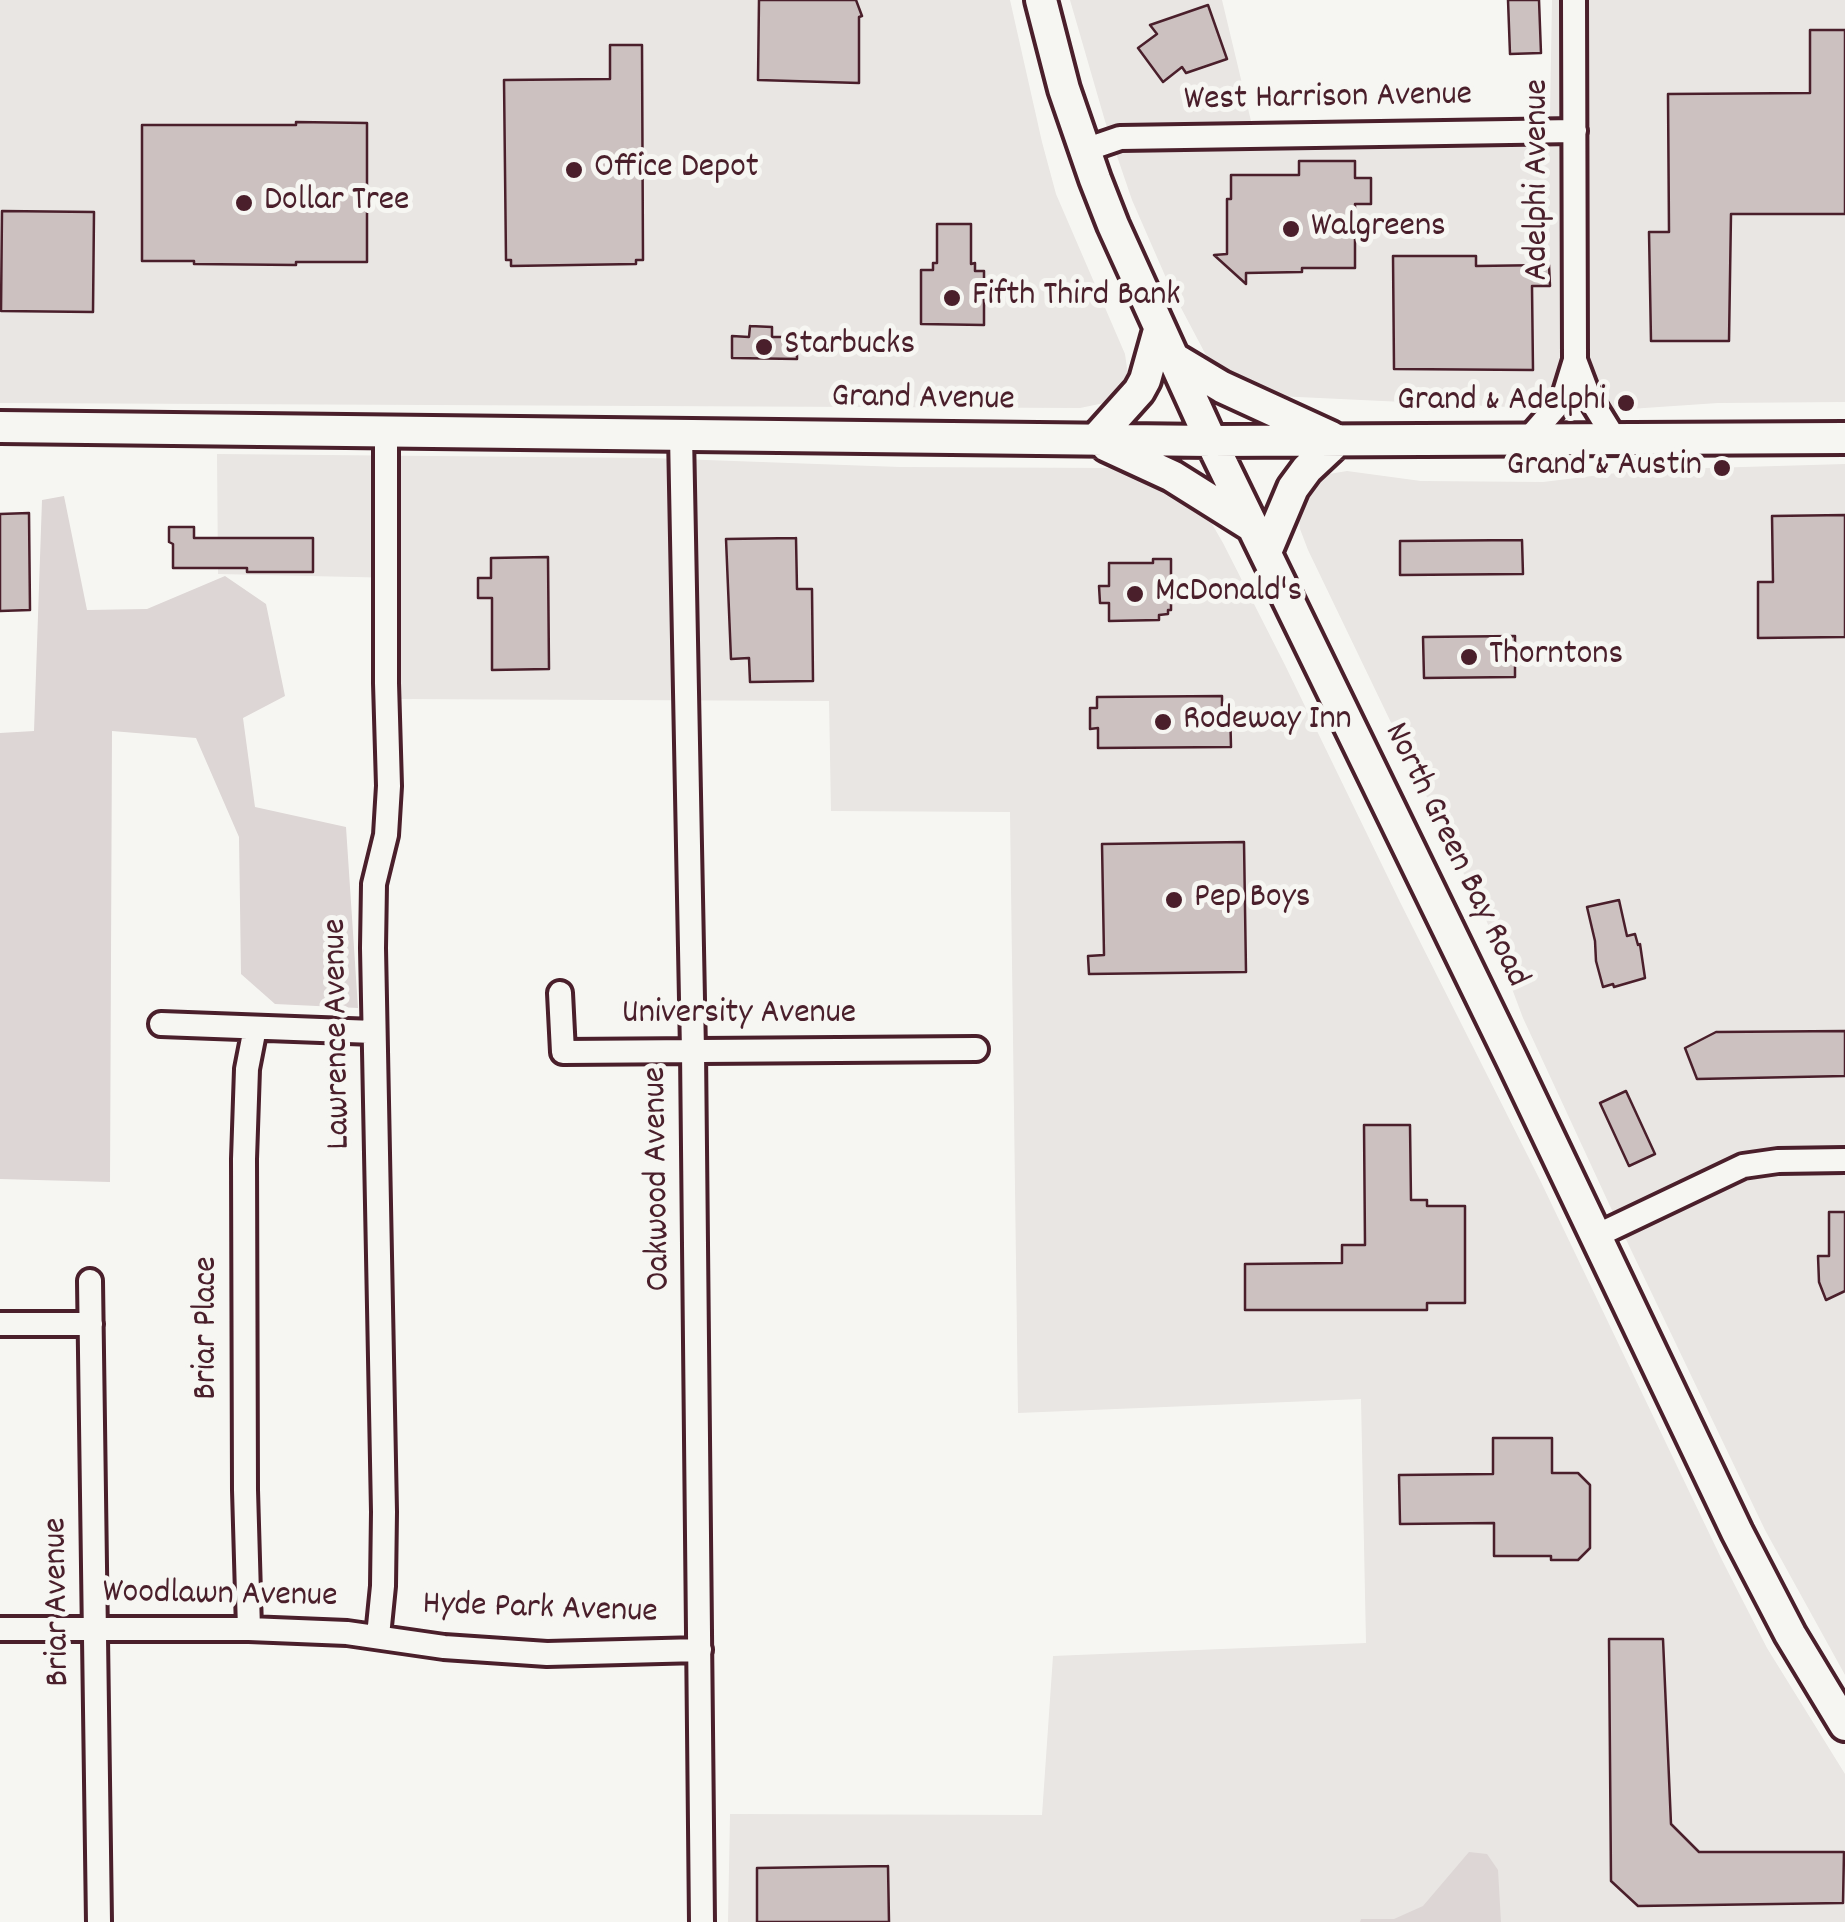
<!DOCTYPE html>
<html>
<head>
<meta charset="utf-8">
<style>
	body { margin:0 }
	canvas { display:block; background:#f6f6f2 }
</style>
</head>
<body>
<canvas width="1845" height="1922"></canvas>
<script>
const g = document.querySelector('canvas').getContext('2d');
g.lineJoin = 'round';
function paint(path, color) {
  g.fillStyle = color;
  g.fill(path, 'evenodd');
}
function poly(rows) {
  const path = new Path2D();
  for (const r of rows) {
    path.moveTo(r[0], r[1]);
    for (let i = 2; i < r.length; i += 2) path.lineTo(r[i], r[i + 1]);
  }
  return path;
}
function trace(path, color, width, dash) {
  g.strokeStyle = color;
  g.lineWidth = width;
  g.lineCap = dash ? 'butt' : 'round';
  g.setLineDash(dash || []);
  g.stroke(path);
}
function label(font, color, halo, rows, align = 'center') {
  g.font = font + ' Dekko,sans-serif';
  g.lineWidth = 10;
  g.setLineDash([]);
  g.textBaseline = 'middle';
  g.strokeStyle = halo;
  g.fillStyle = color;
  for (const [text, x, y, turn = 0] of rows) {
    g.save();
    g.translate(x, y);
    g.rotate((+turn || 0) * Math.PI / 180);
    g.textAlign = isNaN(turn) ? turn : align;
    if (halo) g.strokeText(text, 0, 0);
    g.fillText(text, 0, 0);
    g.restore();
  }
}
paint(poly([
	[0,0,1010,0,1042,142,1056,194,1125,354,1129,383,1121,395,1109,402,1080,408,0,403],
	[1070,0,1222,0,1251,121,1550,116,1552,0,1845,0,1845,402,1718,403,1615,410,1551,409,1277,396,1251,391,1229,380,1207,357,1170,287,1132,200,1105,121],
	[217,454,651,458,900,467,1111,468,1142,472,1201,505,1223,543,1285,665,1400,902,1541,1182,1722,1560,1767,1648,1845,1774,1845,1922,728,1922,730,1814,1042,1815,1053,1656,1366,1643,1361,1399,1018,1413,1010,812,831,811,829,701,400,699,399,578,218,574],
	[1845,464,1845,1675,1765,1530,1610,1206,1523,1018,1487,922,1308,550,1300,529,1298,508,1311,483,1329,474,1347,471,1421,481,1543,482,1641,470]
]), '#e9e6e3');
paint(poly([
	[64,496,87,610,147,609,225,576,266,604,285,696,243,718,255,807,346,827,358,1008,275,1004,241,974,239,837,196,738,112,731,110,1182,0,1179,0,733,34,731,42,500],
	[1469,1852,1487,1854,1498,1870,1501,1922,1360,1922,1361,1919,1394,1919,1423,1906]
]), '#ddd6d5');
const building = poly([
	[759,0,856,0,862,16,859,17,859,83,758,80,759,0],
	[1508,0,1539,0,1541,53,1510,54,1508,0],
	[1208,5,1227,59,1186,73,1182,67,1163,82,1138,48,1157,34,1150,25,1208,5],
	[1810,30,1845,30,1845,214,1731,214,1729,341,1651,341,1649,232,1669,232,1668,94,1810,93,1810,30],
	[610,45,642,45,643,260,636,260,636,264,511,266,511,260,506,260,504,80,610,79,610,45],
	[296,122,367,123,367,262,296,262,296,265,194,264,194,261,142,261,142,125,296,125,296,122],
	[1299,161,1355,161,1355,178,1371,178,1371,204,1355,204,1355,268,1302,268,1302,272,1246,273,1246,284,1214,255,1227,254,1227,199,1231,199,1231,175,1299,175,1299,161],
	[2,211,94,212,93,312,1,311,2,211],
	[937,224,971,224,971,264,975,263,975,271,984,271,984,325,921,324,921,270,933,270,933,263,937,263,937,224],
	[1393,256,1476,256,1476,266,1549,265,1550,286,1532,286,1533,370,1394,369,1393,256],
	[750,326,772,327,772,337,797,337,797,359,732,358,732,336,749,337,750,326],
	[29,513,30,610,0,611,0,514,29,513],
	[1845,515,1845,637,1758,638,1758,582,1773,582,1772,516,1845,515],
	[169,527,194,527,194,538,313,538,313,572,247,572,247,568,173,568,173,544,169,542,169,527],
	[796,538,797,589,812,589,813,681,750,682,749,658,731,659,726,539,796,538],
	[1522,540,1523,574,1400,575,1400,541,1522,540],
	[548,557,549,669,492,670,492,598,478,598,478,578,491,578,491,558,548,557],
	[1153,559,1171,559,1171,610,1168,610,1168,614,1159,615,1159,620,1109,621,1109,603,1100,603,1099,586,1109,586,1109,563,1153,563,1153,559],
	[1515,636,1515,677,1424,678,1423,637,1515,636],
	[1222,696,1222,706,1230,706,1231,747,1098,748,1098,728,1090,729,1090,708,1097,708,1097,697,1222,696],
	[1244,842,1246,972,1089,974,1088,956,1104,955,1102,844,1244,842],
	[1619,900,1627,936,1635,934,1638,945,1640,944,1645,978,1614,987,1613,984,1603,987,1596,961,1595,941,1587,907,1619,900],
	[1845,1031,1845,1076,1697,1079,1685,1048,1716,1032,1845,1031],
	[1626,1091,1655,1154,1629,1166,1600,1103,1626,1091],
	[1364,1125,1410,1125,1411,1200,1427,1200,1427,1206,1465,1206,1465,1303,1427,1303,1427,1310,1245,1310,1245,1264,1342,1263,1342,1245,1365,1245,1364,1125],
	[1829,1212,1845,1212,1845,1291,1826,1300,1819,1282,1818,1256,1829,1256,1829,1212],
	[1493,1438,1552,1438,1552,1473,1578,1473,1590,1485,1590,1548,1578,1560,1551,1560,1551,1556,1494,1556,1494,1523,1400,1524,1399,1475,1493,1474,1493,1438],
	[1609,1639,1663,1639,1671,1824,1699,1852,1844,1852,1843,1903,1638,1906,1611,1881,1609,1639],
	[888,1866,889,1922,757,1922,757,1868,888,1866]
]);
paint(building, '#ccc1c0');
trace(building, '#4a1f2b', 2.5);
const minor = poly([
	[1085,150,1120,138,1575,131],
	[1575,360,1589,397,1615,439],
	[681,435,693,1051,702,1922],
	[1528,439,1563,399,1575,360,1574,0],
	[560,993,563,1052,976,1049],
	[161,1024,374,1032],
	[1596,1236,1743,1166,1778,1161,1845,1160],
	[90,1281,99,1922],
	[0,1324,91,1324],
	[0,1629,249,1629,347,1633,444,1647,547,1654,700,1650],
	[249,1629,245,1490,244,1159,247,1069,255,1028],
	[378,1636,383,1586,384,1512,373,948,374,884,386,835,389,786,386,683,386,432]
]);
const major = poly([
	[1041,0,1064,89,1095,179,1113,225,1211,441,1512,1060,1737,1532,1790,1634,1845,1725],
	[1172,357,1222,387,1331,437],
	[0,427,1211,441,1845,438],
	[1095,440,1139,391,1145,380,1159,330],
	[1107,446,1172,476,1250,525],
	[1266,552,1293,488,1307,469,1338,440]
]);
trace(minor, '#4a1f2b', 30);
trace(major, '#4a1f2b', 38);
trace(minor, '#f6f6f2', 22);
trace(major, '#f6f6f2', 30);
for (const [x, y, r, color] of [
	[574,170,10,"#4a1f2b"],
	[244,203,10,"#4a1f2b"],
	[1291,229,10,"#4a1f2b"],
	[952,298,10,"#4a1f2b"],
	[764,347,10,"#4a1f2b"],
	[1626,403,10,"#4a1f2b"],
	[1722,468,10,"#4a1f2b"],
	[1135,594,10,"#4a1f2b"],
	[1469,657,10,"#4a1f2b"],
	[1163,722,10,"#4a1f2b"],
	[1174,900,10,"#4a1f2b"]
]) {
  const dot = new Path2D();
  dot.arc(x, y, r, 0, 2 * Math.PI);
  g.fillStyle = color;
  g.fill(dot);
  trace(dot, '#f6f6f2', 4);
}
label('35px', '#4a1f2b', '#f6f6f2', [
	["West Harrison Avenue",1328,100,-1],
	["Adelphi Avenue",1540,180,-90],
	["Grand Avenue",923,401,1],
	["North Green Bay Road",1454,856,64],
	["University Avenue",739,1016],
	["Lawrence Avenue",340,1034,-91],
	["Oakwood Avenue",660,1179,-91],
	["Briar Place",209,1328,-90],
	["Woodlawn Avenue",220,1597,1],
	["Briar Avenue",60,1602,-91],
	["Hyde Park Avenue",540,1611,2]
]);
label('35px', '#4a1f2b', '#f6f6f2', [
	["Office Depot",594,170],
	["Dollar Tree",264,203],
	["Walgreens",1311,229],
	["Fifth Third Bank",972,298],
	["Starbucks",784,347],
	["Grand & Adelphi",1606,403,"right"],
	["Grand & Austin",1702,468,"right"],
	["McDonald's",1155,594],
	["Thorntons",1489,657],
	["Rodeway Inn",1183,722],
	["Pep Boys",1194,900]
], 'left');
</script>
</body>
</html>
